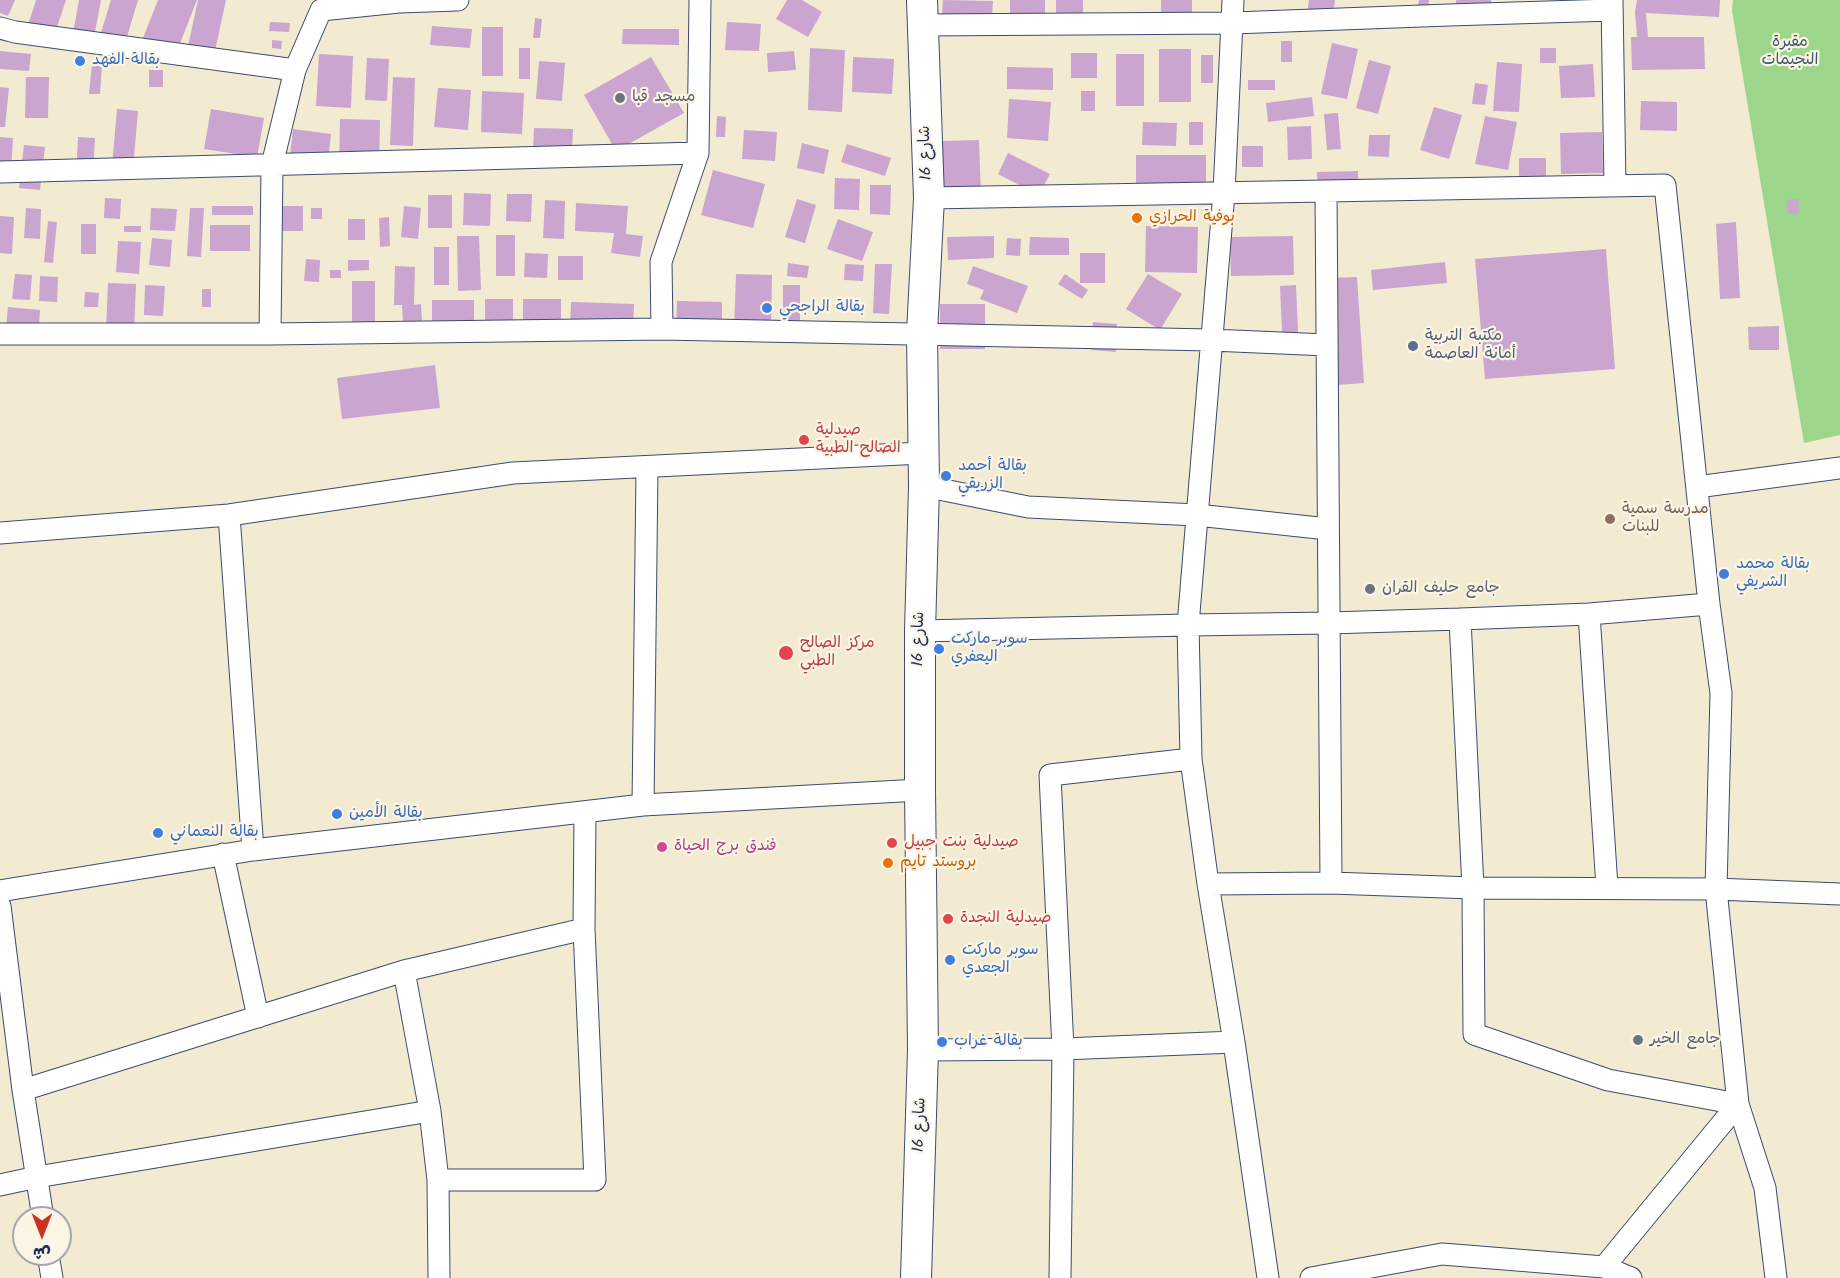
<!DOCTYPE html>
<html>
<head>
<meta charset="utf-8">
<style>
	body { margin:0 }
	#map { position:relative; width:1840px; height:1278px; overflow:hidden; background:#f2ebd2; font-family:Kalam,"Playpen Sans Arabic",sans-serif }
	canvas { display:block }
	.north { position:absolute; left:12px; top:1206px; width:60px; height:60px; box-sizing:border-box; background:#fcf5e5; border:2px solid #a2a6af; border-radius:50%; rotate:180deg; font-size:16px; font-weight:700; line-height:24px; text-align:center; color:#1b2f5e }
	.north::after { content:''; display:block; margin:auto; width:21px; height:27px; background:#c8321e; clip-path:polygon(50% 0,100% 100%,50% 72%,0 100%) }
</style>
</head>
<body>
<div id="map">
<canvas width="1840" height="1278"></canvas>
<div class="north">ش</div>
</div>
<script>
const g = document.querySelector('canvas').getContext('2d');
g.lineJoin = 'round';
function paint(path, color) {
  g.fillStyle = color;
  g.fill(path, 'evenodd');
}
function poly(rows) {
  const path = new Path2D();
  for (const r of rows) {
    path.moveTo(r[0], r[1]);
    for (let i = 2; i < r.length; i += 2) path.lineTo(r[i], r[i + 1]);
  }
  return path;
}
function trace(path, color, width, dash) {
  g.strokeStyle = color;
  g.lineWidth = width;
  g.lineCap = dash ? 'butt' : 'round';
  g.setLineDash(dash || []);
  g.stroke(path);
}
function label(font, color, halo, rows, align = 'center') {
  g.font = font + ' Kalam,"Playpen Sans Arabic",sans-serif';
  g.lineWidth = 4.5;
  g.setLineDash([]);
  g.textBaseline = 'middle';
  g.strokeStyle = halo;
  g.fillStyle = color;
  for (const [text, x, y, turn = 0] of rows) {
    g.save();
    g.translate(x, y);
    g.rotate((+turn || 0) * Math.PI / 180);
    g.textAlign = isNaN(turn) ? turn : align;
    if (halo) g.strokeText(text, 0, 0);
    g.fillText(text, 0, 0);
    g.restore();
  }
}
paint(poly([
	[1733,0,1840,0,1840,435,1804,443,1732,11]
]), '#9bd68a');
paint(poly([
	[0,0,15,0,8,16,0,13],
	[36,0,66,0,55,33,28,25],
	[79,0,101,0,92,48,71,44],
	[111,0,138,0,124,47,99,39],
	[158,0,197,0,175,56,141,43],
	[198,0,226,0,213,60,186,55],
	[787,0,802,0,822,12,808,37,776,19],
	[943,0,993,1,991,35,941,32],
	[1010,0,1045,0,1045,17,1010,17],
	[1056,0,1083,0,1083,22,1056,22],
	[1161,0,1192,0,1192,13,1161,13],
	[1309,0,1335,0,1333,17,1307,14],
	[1419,0,1429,0,1428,14,1397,8,1418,5],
	[1456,0,1491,0,1491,15,1455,14],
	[1637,0,1720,0,1719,17,1646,13,1648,37,1704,37,1705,69,1632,70,1631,37,1637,37,1635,12],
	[535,18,542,19,540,38,533,38],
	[270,22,290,23,289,32,269,31],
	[727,22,761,24,759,51,725,50],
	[432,26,472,29,470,48,430,45],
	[482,27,503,27,503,76,482,76],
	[623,29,679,29,679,45,622,44],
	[272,40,282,41,281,49,272,48],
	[1281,41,1292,41,1292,62,1281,62],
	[1332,43,1358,49,1347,99,1321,94],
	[519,48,530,48,530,79,519,79],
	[810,48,845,50,842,112,808,110],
	[1540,48,1556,48,1556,63,1540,63],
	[1159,49,1191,49,1191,102,1159,102],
	[0,51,31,54,29,71,0,69],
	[794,51,796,70,768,72,767,53],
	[1071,53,1097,53,1097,78,1071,78],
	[319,54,353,56,351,108,316,106],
	[1116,54,1144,54,1144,106,1116,106],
	[1201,55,1213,55,1213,83,1201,83],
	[651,57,684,113,616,151,584,95],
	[853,57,894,59,892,94,852,92],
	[367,58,389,59,387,101,365,100],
	[1369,60,1391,66,1378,114,1356,108],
	[539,61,565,63,562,101,536,99],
	[1497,62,1522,64,1519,112,1493,111],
	[92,64,102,65,100,94,89,94],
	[1593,64,1595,97,1561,98,1559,66],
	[1007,67,1053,68,1053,90,1007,89],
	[149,70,163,70,163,87,149,87],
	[26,77,49,77,48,118,25,118],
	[393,77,415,78,413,146,390,145],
	[1248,80,1275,80,1275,90,1248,90],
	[1475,83,1488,85,1485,105,1472,104],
	[0,87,9,88,5,127,0,127],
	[438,88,471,90,468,130,434,127],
	[482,91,524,93,522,134,481,132],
	[1081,91,1095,91,1095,111,1081,111],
	[1312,97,1314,116,1268,122,1266,103],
	[1009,99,1051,102,1048,141,1007,138],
	[1641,101,1677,102,1677,131,1640,130],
	[1434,107,1462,115,1449,159,1420,150],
	[117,109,138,111,133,168,112,166],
	[211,109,264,118,257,157,204,149],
	[1338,113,1341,149,1327,150,1324,114],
	[717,116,726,117,725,137,716,137],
	[1485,116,1517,122,1508,170,1475,164],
	[340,119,380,120,379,171,339,170],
	[1143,122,1177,123,1176,146,1142,145],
	[1189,122,1203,122,1203,145,1189,145],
	[1311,126,1312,159,1288,160,1287,127],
	[534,128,573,129,572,152,533,151],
	[293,129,331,134,327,169,289,164],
	[744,130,777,132,775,161,742,159],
	[1602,132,1603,173,1561,174,1560,133],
	[1369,135,1390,135,1389,157,1368,156],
	[0,137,13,138,11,170,0,170],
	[78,137,95,138,93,177,76,176],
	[979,140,981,198,943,199,941,141],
	[802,143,829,150,824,174,797,168],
	[847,144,891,158,885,176,841,162],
	[24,145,45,147,40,190,19,188],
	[1242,146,1263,146,1263,167,1242,167],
	[1008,153,1050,174,1039,195,998,174],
	[1136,155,1206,155,1206,198,1136,198],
	[1519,158,1546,158,1546,177,1519,177],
	[713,170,765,184,753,228,701,215],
	[1358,171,1359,199,1318,200,1317,172],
	[835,178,860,179,859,210,834,209],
	[870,185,891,185,890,215,870,214],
	[464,193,491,194,490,226,463,225],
	[507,194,532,194,531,222,506,221],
	[428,195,452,195,452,228,428,228],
	[105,198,121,199,120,219,104,218],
	[797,199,816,205,805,243,785,237],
	[1798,199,1799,213,1788,214,1787,200],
	[545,200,565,201,564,239,543,238],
	[576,203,628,206,626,234,643,236,640,257,611,253,614,233,575,231],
	[212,206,253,206,253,215,212,215],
	[277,206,303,206,303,231,277,231],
	[404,206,421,208,418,239,401,237],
	[26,208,41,209,40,239,24,238],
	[151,208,177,209,175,231,150,230],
	[190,208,204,208,201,257,187,256],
	[311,208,322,208,322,219,311,219],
	[0,216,14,217,12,254,0,253],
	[389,217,390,246,380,247,379,218],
	[348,219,365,219,365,240,348,240],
	[838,219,873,232,862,261,827,249],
	[48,221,57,222,53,263,44,262],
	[1736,222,1740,298,1720,299,1716,224],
	[81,224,96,224,96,254,81,254],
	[210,225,250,225,250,251,210,251],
	[124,226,141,226,141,232,124,232],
	[1146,226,1198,227,1197,273,1145,272],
	[496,235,515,235,515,276,496,276],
	[457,236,479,236,481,290,458,291],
	[994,236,994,258,948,260,947,237],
	[1293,236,1294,275,1231,276,1230,237],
	[1030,237,1069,238,1069,255,1029,255],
	[152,238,172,240,170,267,149,265],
	[1007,238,1021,239,1020,256,1006,255],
	[118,241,141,242,139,274,116,272],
	[434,247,449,247,449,285,434,285],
	[1606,249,1615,369,1485,379,1475,259],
	[525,253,548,254,547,278,524,277],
	[1080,253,1105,253,1105,283,1080,283],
	[558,256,583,256,583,280,558,280],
	[306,259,320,260,319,282,304,281],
	[348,260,369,260,369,270,348,271],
	[1445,262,1447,283,1373,290,1371,270],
	[788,263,809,266,807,278,787,276],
	[845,264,864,265,863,281,844,280],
	[875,264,892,264,889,314,873,313],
	[395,266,415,267,414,305,421,304,423,339,404,340,402,305,394,305],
	[973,266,1028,286,1017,313,980,299,984,290,967,284],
	[330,270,341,270,341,278,330,278],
	[15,274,32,275,30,300,12,299],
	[736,274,772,275,771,331,734,330],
	[1065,274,1088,290,1082,299,1058,284],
	[1148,274,1182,294,1160,330,1126,309],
	[40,276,58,277,57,302,39,301],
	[1357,277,1364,383,1337,385,1331,278],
	[352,281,375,281,375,333,352,333],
	[108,283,136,284,134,332,106,331],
	[145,285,165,286,163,316,144,315],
	[783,285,800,285,800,324,783,324],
	[1296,285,1299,354,1283,354,1280,286],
	[202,289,211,289,211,307,202,307],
	[85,292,99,293,98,307,84,307],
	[485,299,513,299,513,330,485,330],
	[523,299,561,299,561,330,523,330],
	[432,300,474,300,474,326,432,326],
	[677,301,722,302,722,336,676,336],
	[571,302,634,304,633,333,570,331],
	[940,304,985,304,985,349,940,349],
	[8,307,40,310,38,341,5,339],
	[1093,322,1117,324,1116,352,1091,350],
	[1779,326,1779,350,1749,350,1748,327],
	[435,365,440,408,342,419,337,378]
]), '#c9a5cf');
const street = poly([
	[1233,0,1224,193,1188,625,1191,759,1208,884,1234,1042],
	[1612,0,1615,186],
	[321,10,399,2,458,0],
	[923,25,1233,23,1449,15,1612,10],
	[0,28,15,32,295,70],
	[0,172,698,153],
	[1326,192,1331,883],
	[929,198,1665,185,1709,604,1721,693,1716,889,1738,1104,1765,1188,1776,1278],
	[662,329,661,262,698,153,700,0],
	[0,334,270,334,662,329,1211,340,1327,345],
	[270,334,272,165,295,70,321,10],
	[924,486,1028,507,1197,515,1328,529],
	[1697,487,1840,468],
	[229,515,253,850],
	[0,533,229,515,513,473,922,453],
	[1589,614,1607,887],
	[1460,619,1473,888,1474,1034,1608,1080,1738,1104,1604,1267],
	[920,631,1188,625,1329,623,1460,619,1589,614,1709,604],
	[1191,759,1050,775,1063,1049,1234,1042,1268,1278],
	[643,805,647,468],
	[223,854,258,1017],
	[1208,884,1331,883,1473,888,1716,889,1840,894],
	[0,891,253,850,643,805,920,790],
	[0,906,23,1090,43,1218],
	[404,971,430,1111,438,1180,439,1278],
	[923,1050,1063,1049,1060,1278],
	[23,1090,404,971,584,929],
	[438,1180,595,1180,584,929,585,812],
	[0,1185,37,1177,430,1111],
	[48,1254,52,1278],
	[1311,1278,1442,1254,1604,1267,1631,1278]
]);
const secondary = poly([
	[916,1278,923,1050,920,790,920,631,924,486,922,333,929,198,922,0]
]);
trace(street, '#3b4b6f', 23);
trace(secondary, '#3b4b6f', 32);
trace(street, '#fff', 21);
trace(secondary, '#fff', 30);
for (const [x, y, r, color] of [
	[80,61,6,"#3f7fe0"],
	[620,98,6,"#6b7280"],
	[1137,218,6,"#e8710a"],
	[767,308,6,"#3f7fe0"],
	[1413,346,6,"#5c6f8a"],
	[804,440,6,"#e0444e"],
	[946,476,6,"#3f7fe0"],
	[1610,519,6,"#8d6e63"],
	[1724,574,6,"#3f7fe0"],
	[1370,589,6,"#6b7280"],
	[939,649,6,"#3f7fe0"],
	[786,653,8,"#e0444e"],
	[337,814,6,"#3f7fe0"],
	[158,833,6,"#3f7fe0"],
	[892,843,6,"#e0444e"],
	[662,847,6,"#d1479c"],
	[888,863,6,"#e8710a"],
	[948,919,6,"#e0444e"],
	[950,960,6,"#3f7fe0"],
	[1638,1040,6,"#6b7280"],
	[942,1042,6,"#3f7fe0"]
]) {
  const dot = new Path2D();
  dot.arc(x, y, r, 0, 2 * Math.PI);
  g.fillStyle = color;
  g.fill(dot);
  trace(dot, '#fcf5e5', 2);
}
label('16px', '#3b5969', '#fcf5e5', [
	["مقبرة",1790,43],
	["النجيمات",1790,61]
]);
label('16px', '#366cbe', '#fcf5e5', [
	["بقالة الفهد",92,61],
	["بقالة الراجحي",779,308],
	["بقالة أحمد",958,467],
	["الزريقي",958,485],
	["بقالة محمد",1736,565],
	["الشريفي",1736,583],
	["سوبر ماركت",951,640],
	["اليعفري",951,658],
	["بقالة الأمين",349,814],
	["بقالة النعماني",170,833],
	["سوبر ماركت",962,951],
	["الجعدي",962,969],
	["بقالة غراب",954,1042]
], 'left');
label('16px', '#5b616d', '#fcf5e5', [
	["مسجد قبا",632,98],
	["جامع حليف القران",1382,589],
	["جامع الخير",1650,1040]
], 'left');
label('16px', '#1b2f5e', '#fcf5e5', [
	["شارع 16",927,153,-92],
	["شارع 16",920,639,-89],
	["شارع 16",921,1125,-88]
]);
label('16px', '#c56008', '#fcf5e5', [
	["بوفية الحرازي",1149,218],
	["بروستد تايم",900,863]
], 'left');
label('16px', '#4e5e75', '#fcf5e5', [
	["مكتبة التربية",1425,337],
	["أمانة العاصمة",1425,355]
], 'left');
label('16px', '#be3a42', '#fcf5e5', [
	["صيدلية",816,431],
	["الصالح الطبية",816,449],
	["مركز الصالح",800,644],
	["الطبي",800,662],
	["صيدلية بنت جبيل",904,843],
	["صيدلية النجدة",960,919]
], 'left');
label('16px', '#785e54', '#fcf5e5', [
	["مدرسة سمية",1622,510],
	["للبنات",1622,528]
], 'left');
label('16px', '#b23c85', '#fcf5e5', [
	["فندق برج الحياة",674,847]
], 'left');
</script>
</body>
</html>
